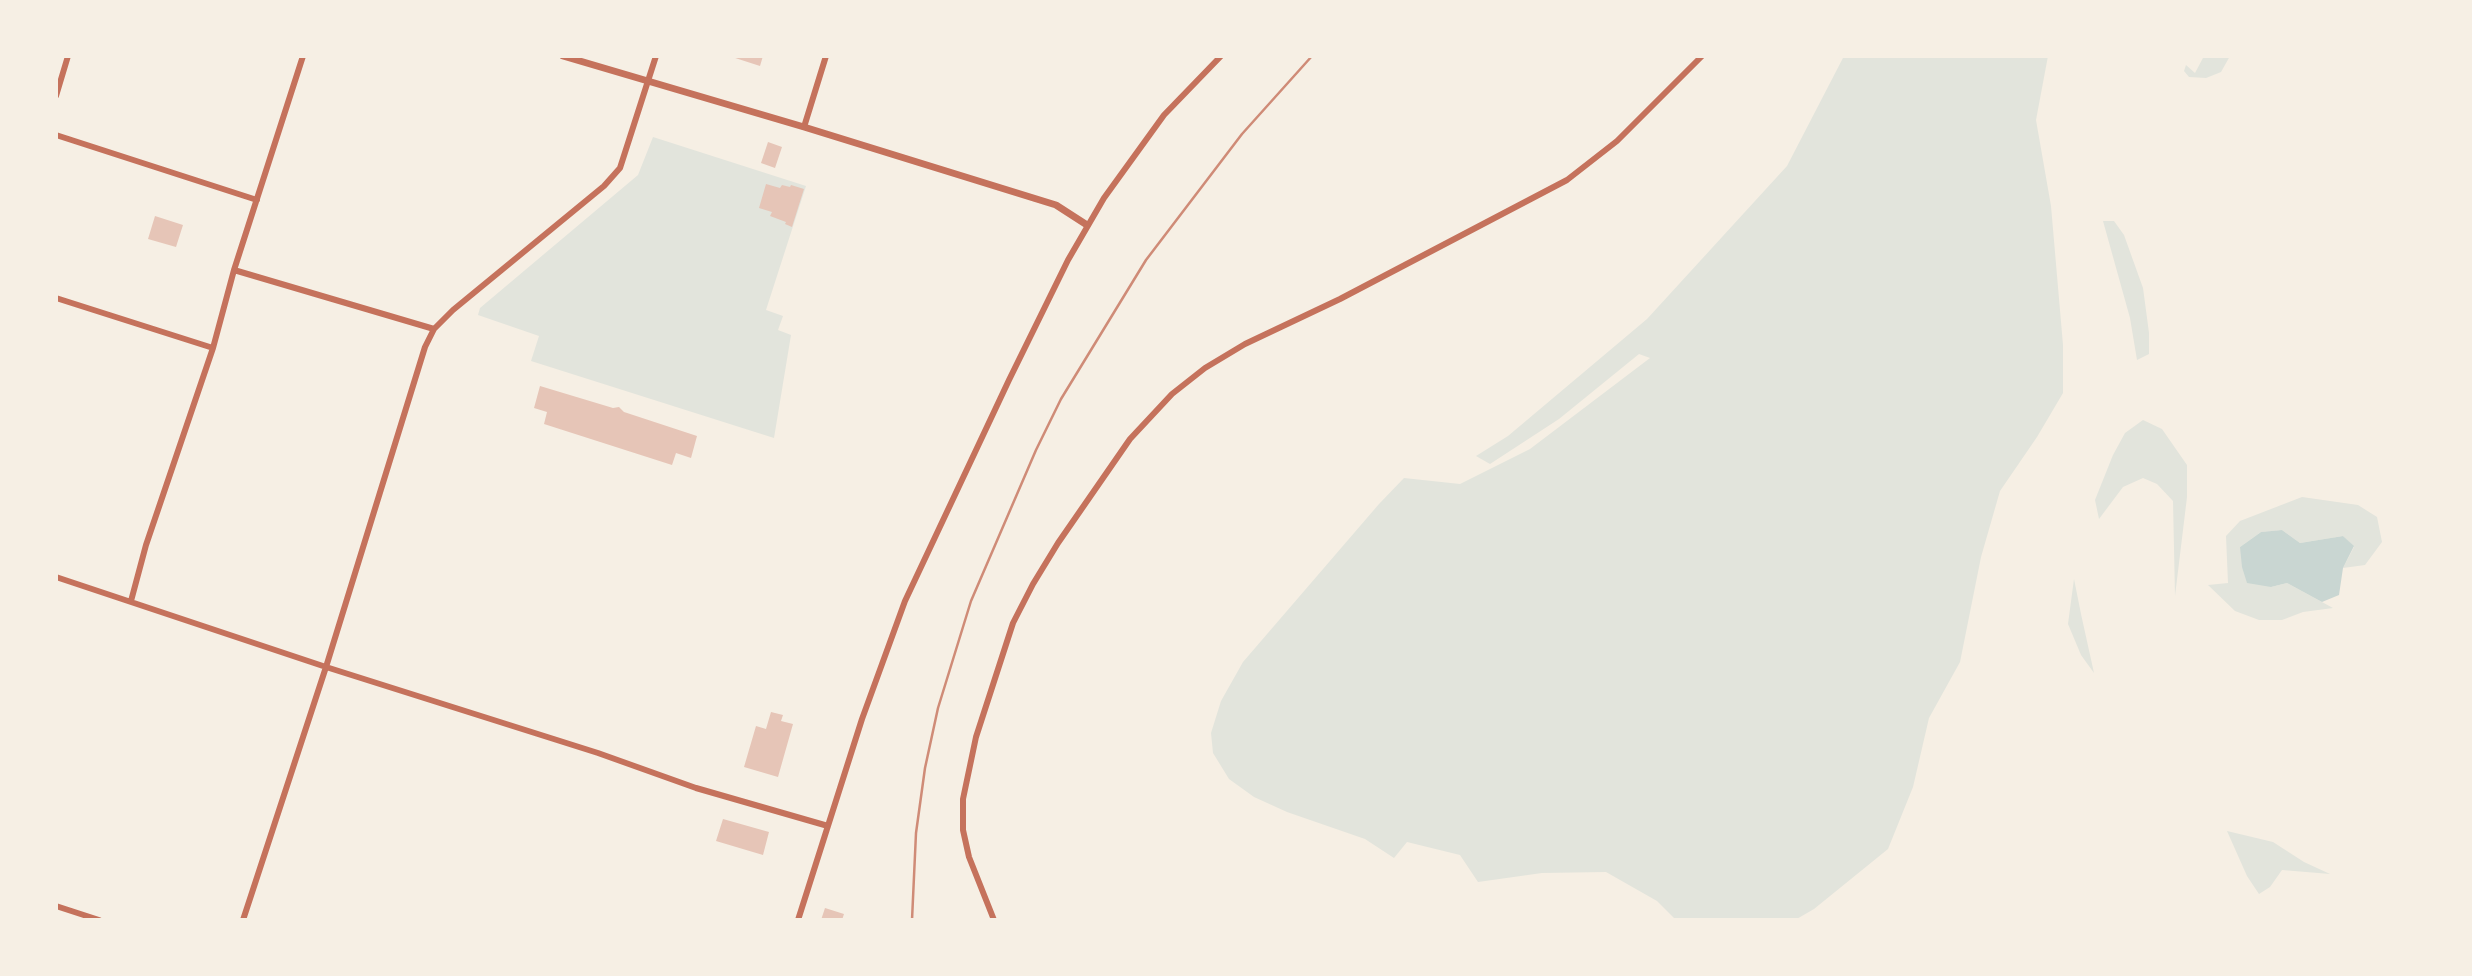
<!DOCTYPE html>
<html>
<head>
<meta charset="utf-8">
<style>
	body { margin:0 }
	#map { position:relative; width:2472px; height:976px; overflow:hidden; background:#f6efe4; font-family:"DM Sans",sans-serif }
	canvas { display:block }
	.frame { position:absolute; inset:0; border:58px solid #f6efe4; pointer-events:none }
</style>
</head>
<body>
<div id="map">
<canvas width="2472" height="976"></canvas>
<div class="frame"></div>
</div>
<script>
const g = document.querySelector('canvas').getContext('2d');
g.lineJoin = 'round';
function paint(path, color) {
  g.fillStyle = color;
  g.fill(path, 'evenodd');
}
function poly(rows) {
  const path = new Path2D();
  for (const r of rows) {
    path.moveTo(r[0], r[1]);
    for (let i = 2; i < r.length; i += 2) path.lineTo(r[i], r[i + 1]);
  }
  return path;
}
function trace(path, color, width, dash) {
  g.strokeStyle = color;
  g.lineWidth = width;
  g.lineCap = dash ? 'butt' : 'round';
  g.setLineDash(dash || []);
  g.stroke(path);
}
paint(poly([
	[1844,56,2048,56,2036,120,2051,206,2063,345,2063,393,2037,437,2000,491,1981,557,1960,662,1929,718,1913,787,1888,849,1814,909,1795,920,1676,920,1657,901,1606,872,1542,873,1478,882,1460,855,1407,842,1394,858,1365,839,1287,812,1254,797,1229,779,1213,753,1211,733,1221,701,1243,662,1379,504,1404,478,1460,484,1530,449,1650,358,1639,354,1559,419,1490,464,1476,456,1508,436,1647,319,1787,166],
	[2204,56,2230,56,2221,72,2206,78,2189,77,2184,71,2186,65,2195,73],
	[653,137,806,186,766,310,783,316,778,330,791,335,774,438,531,361,539,336,478,315,480,308,638,175],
	[2103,221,2114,221,2124,235,2143,288,2149,333,2149,354,2137,360,2130,318],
	[2143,420,2162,429,2187,465,2187,497,2175,596,2173,501,2157,484,2143,478,2123,487,2099,519,2095,500,2113,455,2125,433],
	[2302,497,2358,505,2377,517,2382,542,2365,565,2343,568,2354,547,2343,536,2300,543,2282,530,2261,532,2240,547,2271,587,2287,583,2333,608,2303,612,2282,620,2259,620,2235,611,2208,585,2228,583,2226,536,2240,521],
	[2074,579,2081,614,2094,673,2081,655,2068,624],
	[2227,831,2273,842,2304,862,2330,874,2282,870,2270,887,2259,894,2247,876]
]), '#e2e4dc');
paint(poly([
	[2282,530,2300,543,2343,536,2354,546,2343,568,2339,595,2322,602,2287,583,2271,587,2247,583,2242,567,2240,547,2261,532]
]), '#c9d6d2');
paint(poly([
	[729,56,763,56,760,66],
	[768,142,782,147,775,168,761,163],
	[766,184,780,188,782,185,790,187,791,185,804,189,792,227,785,224,786,222,770,216,772,212,759,208],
	[155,216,183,225,176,247,148,239],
	[540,386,613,408,619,407,624,412,697,436,691,458,676,453,672,465,544,424,547,412,534,408],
	[771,712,783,715,781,721,793,724,778,777,744,767,756,726,766,729],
	[723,819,769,832,763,855,716,841],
	[825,908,844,914,842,920,821,920]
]), '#e6c5b7');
trace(poly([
	[56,96,68,56],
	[804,127,826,56],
	[56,135,257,200],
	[234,270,434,329],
	[56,298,213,348],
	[56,577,326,667,598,753,696,788,828,826],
	[131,601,146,545,213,348,234,270,303,56],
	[56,906,99,920],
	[243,920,326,667,425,347,434,329,453,310,604,186,620,168,656,56],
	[798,920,862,719,905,601,1009,380,1068,260,1104,198,1164,115,1221,56],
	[994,920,969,857,963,830,963,799,976,737,1013,623,1033,584,1058,543,1130,439,1172,394,1205,368,1245,344,1340,299,1567,180,1617,141,1702,56]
]), '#c5725c', 6);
trace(poly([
	[563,56,804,127,1056,205,1087,225]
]), '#c5725c', 7);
trace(poly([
	[912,920,916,833,925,768,938,708,971,601,1036,450,1061,399,1146,260,1242,134,1312,56]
]), '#cf8b77', 2.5);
</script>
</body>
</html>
